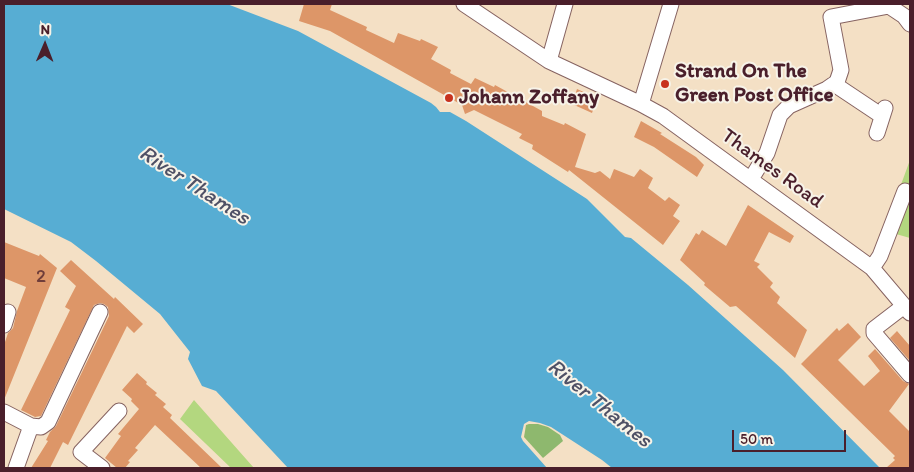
<!DOCTYPE html>
<html>
<head>
<meta charset="utf-8">
<style>
	body { margin:0 }
	#map { position:relative; width:914px; height:472px; overflow:hidden; background:#f4e0c5; font-family:Itim,sans-serif }
	canvas { display:block }
	.frame { position:absolute; inset:0; border:5px solid #4a1f2b; pointer-events:none }
	.north { position:absolute; left:20px; top:20px; width:50px; height:50px; -webkit-text-stroke:4px #f7f3e8; paint-order:stroke; rotate:1deg; font-size:14px; font-weight:700; line-height:20px; text-align:center; color:#4a1f2b }
	.north::after { content:''; display:block; margin:auto; width:18px; height:22px; background:#4a1f2b; clip-path:polygon(50% 0,100% 100%,50% 72%,0 100%) }
	.scale { position:absolute; left:732px; top:430px; width:114px; height:22px; box-sizing:border-box; border:2px solid #4a1f2b; border-top:0; padding-left:6px; font-size:15px; line-height:18px; white-space:nowrap; color:#4a1f2b; -webkit-text-stroke:4px #f7f3e8; paint-order:stroke }
</style>
</head>
<body>
<div id="map">
<canvas width="914" height="472"></canvas>
<div class="frame"></div>
<div class="north">N</div>
<div class="scale">50 m</div>
</div>
<script>
const g = document.querySelector('canvas').getContext('2d');
g.lineJoin = 'round';
function paint(path, color) {
  g.fillStyle = color;
  g.fill(path, 'evenodd');
}
function poly(rows) {
  const path = new Path2D();
  for (const r of rows) {
    path.moveTo(r[0], r[1]);
    for (let i = 2; i < r.length; i += 2) path.lineTo(r[i], r[i + 1]);
  }
  return path;
}
function trace(path, color, width, dash) {
  g.strokeStyle = color;
  g.lineWidth = width;
  g.lineCap = dash ? 'butt' : 'round';
  g.setLineDash(dash || []);
  g.stroke(path);
}
function label(font, color, halo, rows, align = 'center') {
  g.font = font + ' Itim,sans-serif';
  g.lineWidth = 4;
  g.setLineDash([]);
  g.textBaseline = 'middle';
  g.strokeStyle = halo;
  g.fillStyle = color;
  for (const [text, x, y, turn = 0] of rows) {
    g.save();
    g.translate(x, y);
    g.rotate((+turn || 0) * Math.PI / 180);
    g.textAlign = isNaN(turn) ? turn : align;
    if (halo) g.strokeText(text, 0, 0);
    g.fillText(text, 0, 0);
    g.restore();
  }
}
paint(poly([
	[910,160,910,238,889,232,895,201],
	[194,400,254,468,231,468,180,419]
]), '#b3d77f');
paint(poly([
	[529,424,538,424,548,427,560,435,563,441,543,458,524,437,526,425]
]), '#8eb86e');
paint(poly([
	[4,4,227,4,298,31,431,103,436,107,440,112,450,112,466,121,587,199,625,237,631,238,688,285,783,370,880,468,612,468,602,460,551,427,540,423,529,421,524,424,521,437,523,441,547,468,288,468,216,391,202,386,188,359,190,352,160,314,96,261,71,242,4,209]
]), '#57add3');
paint(poly([
	[304,4,332,4,330,10,367,27,366,30,394,43,398,33,420,41,421,39,438,47,431,59,451,70,450,73,471,84,475,78,494,87,495,85,542,111,542,116,564,125,565,123,586,134,575,167,595,173,600,171,610,179,614,169,634,177,640,169,653,178,648,188,665,201,669,197,680,205,673,216,680,221,663,245,569,170,568,172,532,149,533,145,519,138,522,134,474,110,465,114,462,105,330,31,299,21],
	[577,89,597,98,592,113,572,104],
	[641,121,662,133,660,134,696,157,704,165,697,177,654,147,634,137],
	[748,205,794,236,790,243,769,232,754,261,760,264,757,267,773,283,770,287,780,297,777,303,807,330,795,358,736,306,730,307,704,285,705,283,680,260,696,233,699,235,702,230,726,246],
	[4,242,39,256,40,254,57,268,4,400,4,345,8,333,13,328,17,311,26,287,4,278],
	[71,260,114,299,115,297,143,324,134,333,127,326,68,445,63,442,50,468,31,468,48,441,46,440,50,432,56,426,109,316,108,307,104,304,100,303,94,305,41,416,35,417,21,410,70,310,65,307,76,286,60,271],
	[848,323,861,337,838,360,864,386,880,371,868,356,875,349,903,381,909,384,889,411,910,432,910,468,886,468,895,460,893,458,895,456,801,364,837,328,839,331],
	[897,331,910,346,910,361,890,338],
	[137,373,147,382,146,384,157,393,155,395,166,404,163,407,172,415,170,418,222,468,201,468,155,425,135,448,138,450,128,461,130,462,125,468,117,468,105,458,121,436,118,434,139,409,131,401,132,399,122,390]
]), '#dd9668');
const minor = poly([
	[464,4,549,61,641,104,663,116,872,268,910,313],
	[549,61,565,4],
	[834,84,882,116],
	[641,104,671,4],
	[877,133,885,108],
	[751,179,767,153,780,115,789,106,827,89,837,82,841,70,831,17,889,6,904,16,910,24],
	[872,268,880,256,905,191],
	[904,306,874,329,874,333,910,375],
	[4,325,8,312],
	[4,412,31,426,41,427,48,422,100,312],
	[16,468,31,426],
	[102,468,81,452,119,411]
]);
trace(minor, '#866361', 17);
trace(minor, '#fff', 15);
for (const [x, y, r, color] of [
	[665,84,5,"#c8321e"],
	[449,98,5,"#c8321e"]
]) {
  const dot = new Path2D();
  dot.arc(x, y, r, 0, 2 * Math.PI);
  g.fillStyle = color;
  g.fill(dot);
  trace(dot, '#f7f3e8', 2);
}
label('19px', '#6f3d3a', null, [
	["2",41,277]
]);
label('bold 21px', '#4a1f2b', '#f7f3e8', [
	["Strand On The",675,72],
	["Green Post Office",675,96],
	["Johann Zoffany",459,98]
], 'left');
label('21px', '#4a1f2b', '#f7f3e8', [
	["Thames Road",772,169,36]
]);
label('italic 22px', '#4f5166', '#f7f3e8', [
	["River Thames",194,186,33],
	["River Thames",599,404,39]
]);
</script>
</body>
</html>
